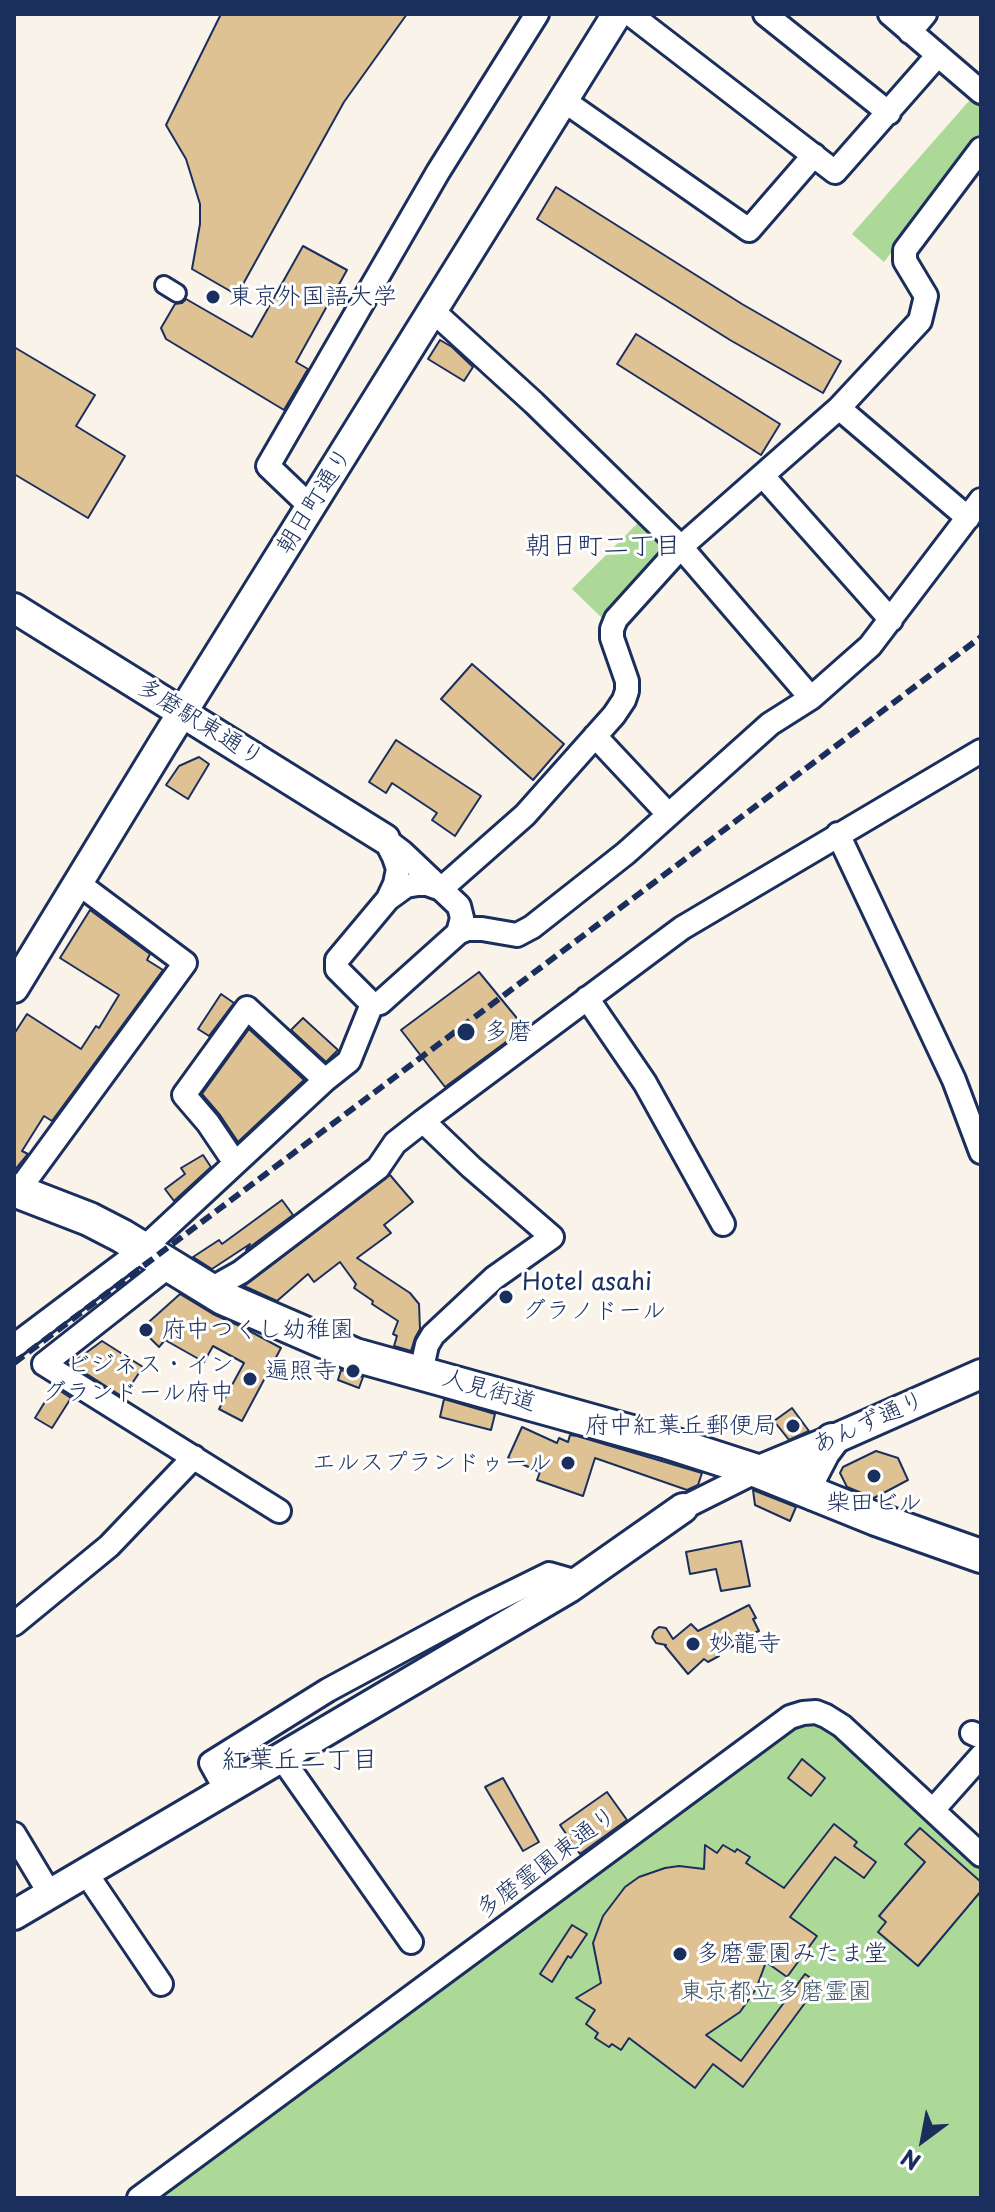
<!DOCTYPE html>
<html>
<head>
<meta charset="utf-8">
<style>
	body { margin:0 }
	#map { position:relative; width:995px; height:2212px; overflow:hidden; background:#f9f3e9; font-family:"Playpen Sans",sans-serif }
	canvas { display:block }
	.frame { position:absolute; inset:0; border:16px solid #1b2f5e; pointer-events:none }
	.north { position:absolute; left:883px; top:2100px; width:80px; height:80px; -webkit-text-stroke:6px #fff; paint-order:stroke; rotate:212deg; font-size:22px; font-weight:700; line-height:32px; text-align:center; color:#1b2f5e }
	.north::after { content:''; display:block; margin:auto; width:28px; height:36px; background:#1b2f5e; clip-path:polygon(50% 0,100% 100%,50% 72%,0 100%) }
</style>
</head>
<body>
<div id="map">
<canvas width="995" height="2212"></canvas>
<div class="frame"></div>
<div class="north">N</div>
</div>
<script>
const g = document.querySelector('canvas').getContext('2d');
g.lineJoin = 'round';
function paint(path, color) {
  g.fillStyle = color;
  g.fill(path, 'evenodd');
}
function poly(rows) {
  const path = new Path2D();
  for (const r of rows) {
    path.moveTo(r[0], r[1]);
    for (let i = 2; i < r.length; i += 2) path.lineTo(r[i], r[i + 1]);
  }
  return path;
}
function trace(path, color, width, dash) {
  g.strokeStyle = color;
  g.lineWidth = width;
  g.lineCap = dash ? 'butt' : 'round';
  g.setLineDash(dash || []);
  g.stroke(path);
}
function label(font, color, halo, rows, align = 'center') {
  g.font = font + ' "Playpen Sans","Klee One",sans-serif';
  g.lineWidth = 6;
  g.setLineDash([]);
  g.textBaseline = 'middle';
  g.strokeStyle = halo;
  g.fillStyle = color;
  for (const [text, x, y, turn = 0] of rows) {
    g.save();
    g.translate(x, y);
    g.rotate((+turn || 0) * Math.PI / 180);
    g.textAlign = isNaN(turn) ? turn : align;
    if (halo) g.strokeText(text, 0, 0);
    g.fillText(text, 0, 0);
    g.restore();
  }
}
paint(poly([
	[976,93,981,97,981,136,884,262,852,234],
	[638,523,668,552,602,618,572,589],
	[809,1726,819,1726,840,1738,981,1867,981,2198,150,2198,782,1733]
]), '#add998');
const building = poly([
	[221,14,407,14,344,102,237,295,192,269,200,224,200,204,186,159,166,125,221,14],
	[556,187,742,304,841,361,823,393,730,340,537,219,556,187],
	[303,246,347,270,296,362,308,369,284,410,166,339,161,328,175,304,182,303,186,299,252,337,303,246],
	[636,334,780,424,761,455,617,364,636,334],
	[440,340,452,347,473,367,464,381,428,359,440,340],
	[14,347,95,395,76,426,125,456,88,518,14,474,14,347],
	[472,664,564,744,533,780,441,699,472,664],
	[396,740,481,796,455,836,432,820,437,813,392,783,386,793,369,782,396,740],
	[199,757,209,764,188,799,166,785,179,766,199,757],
	[90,910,150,954,147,960,163,970,52,1121,44,1116,22,1151,28,1154,14,1171,14,1034,27,1014,81,1049,96,1026,99,1028,119,995,60,958,90,910],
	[479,972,525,1028,445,1087,401,1030,479,972],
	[221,994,234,1003,209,1036,198,1029,221,994],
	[303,1018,338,1050,326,1062,291,1030,303,1018],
	[249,1029,304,1080,238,1142,220,1115,202,1094,249,1029],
	[203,1155,211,1167,174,1201,165,1189,185,1174,181,1168,203,1155],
	[390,1175,413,1202,384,1225,391,1233,357,1258,410,1293,419,1304,420,1329,415,1338,411,1351,394,1346,397,1336,393,1334,398,1321,372,1304,373,1301,354,1288,356,1284,340,1262,314,1282,308,1274,277,1301,244,1286,390,1175],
	[282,1200,293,1215,246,1250,250,1244,212,1269,193,1257,219,1240,222,1244,282,1200],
	[180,1294,213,1314,244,1328,281,1348,242,1421,219,1409,244,1363,213,1346,204,1362,165,1340,159,1347,141,1329,180,1294],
	[102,1341,143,1367,123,1397,71,1364,102,1341],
	[341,1370,363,1377,359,1388,338,1380,341,1370],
	[54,1387,71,1398,52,1428,35,1418,54,1387],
	[444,1399,495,1414,491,1430,440,1417,444,1399],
	[792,1408,809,1431,789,1440,774,1421,792,1408],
	[522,1427,557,1443,559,1438,568,1442,570,1435,577,1436,702,1473,698,1485,687,1490,595,1458,583,1496,537,1480,540,1472,508,1458,522,1427],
	[876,1451,898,1458,908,1480,874,1498,847,1487,840,1473,843,1467,876,1451],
	[753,1490,796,1507,790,1521,755,1505,753,1490],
	[741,1541,750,1586,721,1591,716,1569,690,1574,686,1552,741,1541],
	[749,1605,756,1618,753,1619,759,1631,749,1635,750,1638,718,1653,719,1656,708,1662,704,1659,688,1674,665,1646,666,1645,656,1643,652,1637,654,1631,659,1627,666,1628,673,1639,691,1624,698,1631,749,1605],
	[802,1759,825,1778,811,1796,788,1778,802,1759],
	[503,1778,539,1842,523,1851,485,1787,503,1778],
	[607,1792,627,1820,580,1854,560,1825,607,1792],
	[834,1824,857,1842,854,1846,876,1862,864,1878,835,1857,790,1917,817,1936,787,1977,766,1962,756,1989,740,2012,706,2035,741,2061,805,1974,819,1984,743,2087,713,2064,695,2088,629,2038,621,2050,612,2044,609,2047,595,2038,598,2033,586,2024,595,2010,576,1998,601,1983,593,1943,603,1916,625,1887,639,1877,665,1868,679,1866,704,1869,705,1845,717,1853,723,1845,735,1852,737,1849,750,1857,746,1863,784,1888,834,1824],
	[920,1828,981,1882,981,1891,918,1966,878,1932,886,1922,879,1916,925,1862,905,1844,920,1828],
	[572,1925,587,1934,571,1958,568,1956,552,1982,540,1974,572,1925]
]);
paint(building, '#dfc293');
trace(building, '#1b2f5e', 2);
const pedestrian = poly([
	[164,285,177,293]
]);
const minor = poly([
	[630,14,835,172,938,55],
	[765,14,889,113],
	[890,14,981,92],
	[910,32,925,14],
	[563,100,749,230,814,155],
	[433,311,534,403,681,547,811,698],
	[839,408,968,518],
	[763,476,891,620],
	[311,507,268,466,438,172,537,14],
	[595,736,668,814],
	[838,834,954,1080,981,1152],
	[385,839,402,852,459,906,462,918,458,933,380,1003,372,1004,337,969,337,960,388,899,395,884,398,869,394,857,385,839],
	[388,899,406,886,418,884,427,884,441,889,525,815,614,715,624,700,627,691,627,681,612,638,612,629,616,619,681,547,839,408,920,321,926,296,905,261,905,250,981,149],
	[458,933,467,929,482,929,517,935,532,927,626,853,770,724,811,698,870,646,981,500],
	[587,998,645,1083,723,1224],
	[235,1163,208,1123,184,1095,247,1008,325,1080],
	[18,1191,185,963,78,883],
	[170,1265,44,1364,279,1511],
	[209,1290,241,1272,378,1168,395,1143,423,1121,682,928,981,751],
	[14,1346,143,1249,325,1080,349,1061,372,1004],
	[421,1372,427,1345,433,1335,494,1278,552,1237,471,1167,423,1121],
	[683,1508,757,1471],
	[14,1624,109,1546,194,1457],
	[972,1733,981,1737],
	[281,1757,411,1942],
	[226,1790,211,1763,328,1690,480,1608,549,1574,577,1582],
	[933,1810,981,1756],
	[14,1834,50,1894],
	[86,1873,161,1984],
	[139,2198,790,1717,803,1713,816,1712,826,1716,842,1726,981,1855]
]);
const tertiary = poly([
	[14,608,385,839],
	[14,988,164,742,617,14],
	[757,1471,832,1440,981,1374],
	[14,1915,569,1588,683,1508]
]);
const secondary = poly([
	[14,1190,89,1219,122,1236,223,1298,355,1355,664,1441,757,1471,876,1519,981,1556],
	[814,1494,810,1484,810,1477,823,1452,832,1440]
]);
trace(pedestrian, '#1b2f5e', 22);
trace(minor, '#1b2f5e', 28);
trace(tertiary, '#1b2f5e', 34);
trace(secondary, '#1b2f5e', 38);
trace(pedestrian, '#fff', 16);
trace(minor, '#fff', 22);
trace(tertiary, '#fff', 28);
trace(secondary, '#fff', 32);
trace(poly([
	[14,1363,981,637]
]), '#1b2f5e', 6, [12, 6]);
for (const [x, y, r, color] of [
	[213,297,8,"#1b2f5e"],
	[466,1032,10,"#1b2f5e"],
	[506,1297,8,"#1b2f5e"],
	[146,1330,8,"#1b2f5e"],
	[353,1371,8,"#1b2f5e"],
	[250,1379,8,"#1b2f5e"],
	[793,1426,8,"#1b2f5e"],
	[568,1463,8,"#1b2f5e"],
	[874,1476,8,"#1b2f5e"],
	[693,1644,8,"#1b2f5e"],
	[680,1954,8,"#1b2f5e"]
]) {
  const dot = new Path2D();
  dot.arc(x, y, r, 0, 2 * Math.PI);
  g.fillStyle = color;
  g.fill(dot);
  trace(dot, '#fff', 3);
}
label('24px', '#1b2f5e', '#fff', [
	["東京外国語大学",229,297],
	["多磨",484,1032],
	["Hotel asahi",522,1283],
	["グラノドール",522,1311],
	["府中つくし幼稚園",162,1330],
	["ビジネス・イン",234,1365,"right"],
	["グランドール府中",234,1393,"right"],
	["遍照寺",337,1371,"right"],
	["府中紅葉丘郵便局",777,1426,"right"],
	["エルスプランドゥール",552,1463,"right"],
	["柴田ビル",874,1503,"center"],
	["妙龍寺",709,1644],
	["多磨霊園みたま堂",696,1954]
], 'left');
label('24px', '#1b2f5e', '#fff', [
	["朝日町通り",315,501,-58],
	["多磨駅東通り",200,723,32],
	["人見街道",489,1391,16],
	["あんず通り",869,1423,-24],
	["多磨霊園東通り",547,1863,-37]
]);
label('24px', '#405a6c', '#fff', [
	["東京都立多磨霊園",776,1992]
]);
label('26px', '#1b2f5e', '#fff', [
	["朝日町二丁目",603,547],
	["紅葉丘二丁目",300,1761]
]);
</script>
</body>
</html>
